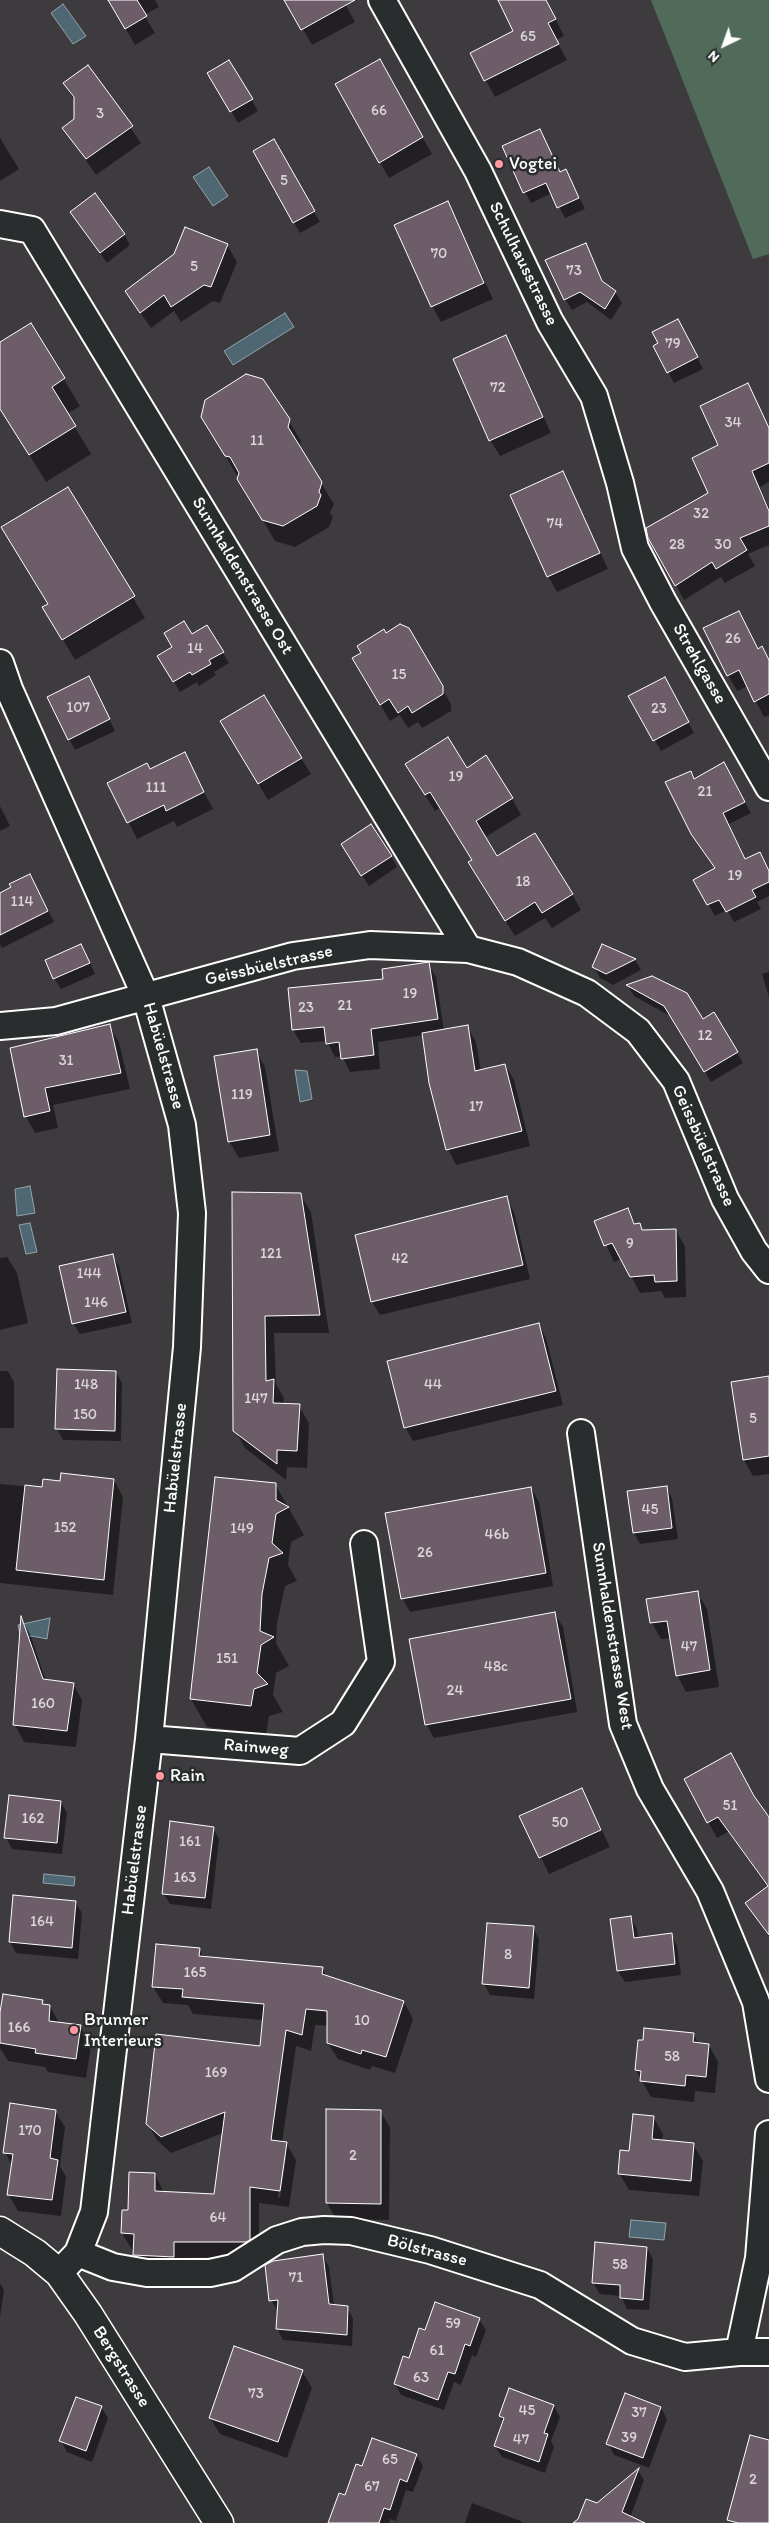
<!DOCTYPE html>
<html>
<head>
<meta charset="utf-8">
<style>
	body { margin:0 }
	#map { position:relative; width:769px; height:2523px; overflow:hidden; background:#3e3b3f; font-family:Itim,sans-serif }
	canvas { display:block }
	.north { position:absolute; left:699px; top:20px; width:50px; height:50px; -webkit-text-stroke:4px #2a2d2e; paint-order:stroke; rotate:222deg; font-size:14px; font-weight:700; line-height:20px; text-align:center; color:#fff }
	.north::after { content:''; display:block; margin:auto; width:18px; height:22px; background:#fff; clip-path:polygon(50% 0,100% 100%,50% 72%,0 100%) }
</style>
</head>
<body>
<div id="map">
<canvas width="769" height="2523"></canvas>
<div class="north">N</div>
</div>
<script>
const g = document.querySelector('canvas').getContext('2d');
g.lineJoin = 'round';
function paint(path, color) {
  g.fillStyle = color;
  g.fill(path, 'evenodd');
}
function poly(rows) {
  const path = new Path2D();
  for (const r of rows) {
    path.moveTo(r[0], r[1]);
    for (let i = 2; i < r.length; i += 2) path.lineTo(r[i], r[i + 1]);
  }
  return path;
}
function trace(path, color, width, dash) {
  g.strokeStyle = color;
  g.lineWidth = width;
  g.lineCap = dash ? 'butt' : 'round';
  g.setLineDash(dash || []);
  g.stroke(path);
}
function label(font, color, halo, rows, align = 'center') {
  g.font = font + ' Itim,sans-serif';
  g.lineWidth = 5;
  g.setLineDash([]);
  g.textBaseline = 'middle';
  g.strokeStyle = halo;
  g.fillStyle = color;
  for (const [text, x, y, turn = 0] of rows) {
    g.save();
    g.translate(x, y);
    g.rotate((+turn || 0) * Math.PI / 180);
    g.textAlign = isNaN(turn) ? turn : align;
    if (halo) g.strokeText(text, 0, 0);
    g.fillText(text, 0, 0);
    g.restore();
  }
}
paint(poly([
	[651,0,769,0,769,254,753,259]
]), '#506b59');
const water = poly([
	[63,4,86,36,73,44,51,13,63,4],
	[209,167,228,196,213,206,193,177,209,167],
	[285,313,294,327,233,365,224,351,285,313],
	[295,1070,307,1071,312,1099,300,1102,295,1070],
	[30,1186,35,1213,17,1216,15,1189,30,1186],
	[30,1223,37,1252,26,1254,19,1225,30,1223],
	[50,1618,47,1639,32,1636,21,1639,18,1625,50,1618],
	[44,1874,75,1877,74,1886,43,1883,44,1874],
	[631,2220,666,2223,664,2240,629,2237,631,2220]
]);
paint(water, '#4f6673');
trace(water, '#95a3ab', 1);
paint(poly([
	[109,0,155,0,159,7,144,15,155,33,135,45],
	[286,0,343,0,355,22,312,45],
	[499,0,546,0,564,36,556,40,567,60,495,97,471,53,515,31],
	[229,61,258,111,238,123,209,73],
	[379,61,432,154,389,178,336,85],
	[88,67,141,143,96,175,64,128,75,119,75,102,64,84],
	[0,138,19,169,0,181],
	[273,141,320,222,300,233,254,152],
	[566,171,585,209,565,218,552,193,531,203,525,192],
	[447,202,493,299,441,322,432,306],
	[71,212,124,234,130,245,107,263],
	[227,245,237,262,220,303,213,301,181,322,174,311,151,328,126,292,175,255],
	[591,256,604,284,615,292,622,303,611,320,587,302,572,310,565,299],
	[31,325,80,406,67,414,91,454,46,482,0,407,0,344],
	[684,332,703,369,674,383,668,372,660,344],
	[506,336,551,433,500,456,490,440],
	[748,385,769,428,769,482,760,487,769,508,769,545,748,554,755,566,725,583,721,577,684,600,676,585,710,494,720,446],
	[288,420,301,441,299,448,334,504,330,513,333,517,329,527,295,547,275,541,215,438],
	[563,473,608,569,557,592,548,576],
	[68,488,145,618,75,660,44,607,49,604],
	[207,627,229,663,214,672,216,675,199,686,197,682,180,692,159,656],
	[408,629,451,704,451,711,422,728,418,722,408,728,400,715,390,721,354,659,385,635],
	[758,650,769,660,769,715,764,717,748,686,737,691,728,675],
	[95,689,115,731,75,750,69,739],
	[671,690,694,733,661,751,630,696],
	[231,738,301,758,311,774,268,800],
	[184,754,213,809,177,827,174,821,137,839,109,783,150,770],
	[467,770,512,798,521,815,484,838,497,858,572,894,581,910,552,928,545,918,515,936,479,879,473,860,440,808,435,811,416,781],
	[691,772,695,780,730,775,751,813,729,824,746,860,769,872,769,896,757,902,761,909,734,922,727,910,715,916,695,881,716,869],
	[0,806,10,826,0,831],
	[349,855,391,856,397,867,369,886],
	[36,886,54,922,2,948,0,944,0,894],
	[603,946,635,960,641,970,613,985,600,978,594,967],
	[87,956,95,974,61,989,54,978],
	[428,964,436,977,444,1031,467,1027,476,1042,481,1071,505,1065,514,1080,530,1146,456,1165,448,1149,424,1035,378,1042,380,1069,350,1072,342,1056,335,1057,327,1041,301,1043,293,1030,289,989,385,980],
	[769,972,769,997,762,974],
	[628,986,703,1020,714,1014,743,1063,711,1082,672,1017,634,996],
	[109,1026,119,1042,130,1089,53,1105,58,1128,35,1133,26,1117,12,1049],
	[256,1051,265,1067,279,1151,239,1158,229,1141],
	[233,1193,300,1195,311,1212,329,1333,274,1333,276,1384,284,1398,283,1405,299,1406,309,1423,307,1468,287,1467,286,1480,245,1448,235,1430],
	[506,1198,514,1212,530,1279,380,1315,372,1302],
	[627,1209,636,1225,639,1225,643,1231,676,1230,685,1247,686,1297,665,1298,661,1291,640,1293,622,1259,614,1262,596,1222],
	[112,1255,119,1266,132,1323,80,1334,73,1323],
	[7,1257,17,1273,28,1323,0,1330,0,1258],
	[539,1324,546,1338,563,1405,413,1441,405,1427],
	[0,1371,8,1371,14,1382,14,1428,0,1428],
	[116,1372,122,1383,121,1441,63,1440,57,1429],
	[769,1377,769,1474,753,1476,744,1460],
	[114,1480,123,1497,113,1595,0,1583,0,1484,44,1488,61,1482],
	[275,1484,304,1535,291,1542,288,1565,297,1581,285,1586,277,1623,276,1643,289,1666,276,1673,273,1695,283,1712,269,1716,266,1734,207,1727,191,1699],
	[666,1487,672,1498,678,1539,640,1544,634,1533],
	[531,1488,539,1502,553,1586,410,1612,402,1598],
	[697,1592,707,1609,719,1687,686,1692,677,1675,671,1638,661,1639,652,1623,648,1600],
	[555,1614,563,1627,577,1712,434,1738,427,1725],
	[22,1620,30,1634,46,1681,73,1684,82,1700,76,1747,24,1742,15,1725],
	[685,1780,756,1801,769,1819,769,1937,747,1903,768,1888,728,1832,717,1838],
	[582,1789,610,1847,549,1874,521,1816],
	[61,1802,67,1813,62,1854,12,1849,6,1837],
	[213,1828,219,1839,211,1909,170,1904,163,1893],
	[75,1902,82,1913,78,1959,16,1953,10,1942],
	[631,1918,637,1929,638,1939,671,1934,677,1946,681,1975,625,1982,618,1971,611,1920],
	[533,1928,539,1939,534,1999,490,1995,484,1984],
	[199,1949,204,1958,322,1968,327,1977,404,2002,413,2019,395,2073,372,2066,370,2070,338,2059,328,2043,328,2026,315,2025,311,2051,296,2046,282,2143,286,2143,296,2160,289,2207,259,2203,259,2256,183,2258,183,2273,144,2272,134,2255,134,2250,132,2250,122,2233,129,2212,155,2174,164,2193,215,2195,223,2133,171,2153,157,2140,147,2123,261,2048,263,2020,193,2014,188,2005,163,2003,153,1987],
	[284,2157,286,2157,280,2198,278,2197],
	[42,2001,45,2006,50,2006,59,2023,80,2026,91,2045,86,2078,48,2072,45,2067,8,2061,0,2048,0,2020],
	[693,2034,699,2044,709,2045,718,2062,715,2093,695,2091,694,2102,651,2097,636,2070],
	[55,2111,65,2127,60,2166,66,2177,61,2216,18,2211,8,2194,12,2166,5,2152],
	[380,2111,390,2127,389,2220,336,2219,327,2203],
	[653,2117,663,2134,662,2141,693,2144,703,2161,699,2196,629,2190,619,2173],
	[647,2248,653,2259,649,2310,627,2309,621,2296,600,2294,593,2283],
	[323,2256,329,2267,334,2306,347,2307,353,2319,352,2346,283,2340,277,2328,278,2311,271,2300],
	[0,2283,4,2290,0,2317],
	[479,2319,486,2330,476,2357,472,2355,461,2385,454,2382,444,2410,401,2395,395,2384,426,2332],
	[302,2371,312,2388,287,2458,220,2434,210,2418],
	[554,2406,560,2417,551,2441,554,2447,545,2473,502,2457,495,2446,504,2422,500,2416],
	[101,2407,108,2418,92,2462,67,2452,61,2441],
	[661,2408,667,2419,649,2468,614,2455,608,2443],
	[416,2455,423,2466,413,2492,406,2490,396,2521,390,2519,389,2523,332,2523,363,2468],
	[638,2470,644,2480,628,2523,578,2523],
	[472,2503,521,2521,522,2523,465,2523]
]), '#0007');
const building = poly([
	[108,0,137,0,147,16,125,29,108,0],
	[284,0,355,0,301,30,284,0],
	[498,0,546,0,556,19,548,23,559,44,484,81,470,53,513,31,498,0],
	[380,59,423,137,379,163,335,84,380,59],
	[229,60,253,99,230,112,207,73,229,60],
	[88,65,133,126,86,159,62,128,74,119,74,97,63,83,88,65],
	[540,129,560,172,566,169,579,198,557,208,546,183,523,193,502,146,540,129],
	[274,139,315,211,293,223,253,151,274,139],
	[95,193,125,234,100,253,70,212,95,193],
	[448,201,484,283,431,307,394,225,448,201],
	[185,227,228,244,211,287,204,285,171,307,164,295,140,313,125,291,174,254,185,227],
	[586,243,602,281,616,291,605,309,580,292,564,300,545,260,586,243],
	[678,319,698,357,667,373,653,346,658,343,652,332,678,319],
	[31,323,65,378,52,387,76,426,29,455,0,409,0,342,31,323],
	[506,335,543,417,489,441,453,359,506,335],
	[246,374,263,379,290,419,288,427,322,482,319,492,321,495,317,506,283,526,262,520,237,479,239,473,230,457,225,456,201,417,205,400,246,374],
	[748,383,769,428,769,463,752,471,769,511,769,526,740,538,747,550,716,569,712,562,675,586,648,538,646,528,708,493,692,458,718,445,700,406,748,383],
	[563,471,600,553,547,577,510,495,563,471],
	[68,487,135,596,62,640,42,607,48,604,1,527,68,487],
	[739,611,758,649,762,646,769,660,769,694,754,702,739,670,727,676,703,628,739,611],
	[184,621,192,634,207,625,224,652,209,660,211,664,192,675,190,672,173,682,157,656,172,647,164,633,184,621],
	[400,624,409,628,443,686,443,694,412,713,408,706,398,713,389,699,380,705,352,658,361,653,357,646,384,629,386,633,400,624],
	[89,676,110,719,68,740,47,697,89,676],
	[665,677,689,722,653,741,628,696,665,677],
	[264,695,302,758,258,784,220,721,264,695],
	[448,737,467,768,486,755,513,798,476,821,497,856,535,833,573,894,542,913,535,902,505,921,468,862,472,860,430,792,425,795,405,764,448,737],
	[185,752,204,792,166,811,164,805,127,823,107,783,147,763,150,769,185,752],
	[724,762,745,802,723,813,745,859,760,852,769,871,769,882,752,890,756,897,726,912,719,900,707,905,693,880,715,868,691,834,665,782,691,771,694,779,724,762],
	[371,824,392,856,361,876,341,844,371,824],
	[30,874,48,911,0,935,0,893,11,887,9,884,30,874],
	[81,944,90,963,53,979,45,960,81,944],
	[602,944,636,959,606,974,592,967,602,944],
	[429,962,438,1019,371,1029,374,1055,341,1059,339,1042,326,1044,324,1027,292,1030,288,988,383,979,382,969,429,962],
	[652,976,687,993,703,1019,714,1012,738,1052,704,1072,664,1006,626,985,652,976],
	[110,1024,121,1073,45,1088,50,1111,24,1117,10,1048,110,1024],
	[468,1025,475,1071,505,1064,522,1131,446,1150,429,1083,422,1033,468,1025],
	[257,1049,270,1135,228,1142,214,1056,257,1049],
	[232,1192,301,1193,320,1315,265,1316,266,1381,274,1379,273,1403,300,1404,297,1451,277,1450,277,1464,233,1431,232,1192],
	[507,1196,523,1265,371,1302,355,1235,507,1196],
	[628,1208,634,1224,640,1223,642,1230,676,1229,677,1281,655,1282,654,1275,630,1277,612,1243,604,1246,594,1221,628,1208],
	[113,1254,126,1312,72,1324,59,1266,113,1254],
	[539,1323,556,1391,404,1428,387,1361,539,1323],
	[57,1369,116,1371,115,1431,55,1429,57,1369],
	[769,1376,769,1456,743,1460,731,1382,769,1376],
	[61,1473,114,1479,104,1580,16,1570,25,1485,42,1487,43,1479,60,1481,61,1473],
	[215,1477,276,1483,276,1500,289,1507,276,1514,272,1543,283,1553,269,1558,262,1594,260,1631,274,1637,261,1645,257,1673,268,1684,254,1689,251,1706,190,1699,215,1477],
	[667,1486,672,1528,633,1533,627,1491,667,1486],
	[531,1487,546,1573,401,1599,385,1513,531,1487],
	[698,1591,710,1670,676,1676,667,1621,650,1623,646,1599,698,1591],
	[555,1612,571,1699,425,1725,409,1639,555,1612],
	[21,1616,43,1679,74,1683,67,1731,13,1725,21,1616],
	[731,1753,754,1796,769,1817,769,1935,745,1903,768,1886,718,1817,707,1823,684,1779,731,1753],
	[582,1788,601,1830,539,1858,519,1816,582,1788],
	[9,1795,61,1801,57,1843,4,1838,9,1795],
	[170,1821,214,1827,205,1898,162,1894,170,1821],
	[13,1895,76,1901,72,1948,9,1942,13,1895],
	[631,1916,634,1938,672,1933,675,1964,617,1971,610,1919,631,1916],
	[487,1923,534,1926,529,1988,482,1984,487,1923],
	[156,1944,200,1948,199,1956,323,1967,322,1974,404,2001,386,2057,362,2050,361,2054,327,2043,327,2011,306,2009,302,2035,286,2030,271,2140,287,2142,280,2191,250,2187,250,2240,246,2242,174,2242,174,2257,133,2255,134,2234,121,2233,122,2210,128,2210,129,2172,155,2173,155,2191,214,2194,225,2112,161,2137,146,2124,156,2034,260,2046,264,2004,182,1997,183,1989,152,1987,156,1944],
	[3,1994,43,2000,42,2004,50,2005,49,2021,81,2025,76,2059,35,2053,36,2049,0,2043,0,2012,3,1994],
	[644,2028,694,2033,693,2042,709,2044,706,2077,686,2075,685,2086,640,2081,641,2071,635,2070,638,2040,643,2040,644,2028],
	[10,2103,56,2110,50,2158,58,2160,52,2200,7,2195,13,2154,3,2153,10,2103],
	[326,2109,381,2110,381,2204,326,2203,326,2109],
	[633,2114,654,2116,652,2139,694,2143,691,2181,618,2174,620,2150,629,2151,633,2114],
	[595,2242,647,2247,643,2300,620,2298,620,2285,592,2283,595,2242],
	[323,2254,329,2304,348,2306,347,2335,276,2329,278,2300,269,2301,265,2265,273,2261,323,2254],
	[435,2302,480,2318,470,2346,465,2344,455,2374,448,2372,438,2400,394,2384,403,2356,409,2358,419,2328,425,2330,435,2302],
	[234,2346,303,2370,278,2442,209,2418,234,2346],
	[509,2388,554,2405,544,2433,548,2434,539,2462,494,2446,504,2418,499,2416,509,2388],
	[625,2393,661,2407,643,2458,606,2444,625,2393],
	[76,2397,102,2406,86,2451,59,2441,76,2397],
	[750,2435,769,2440,769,2523,738,2523,727,2520,750,2435],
	[372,2438,417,2454,407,2482,400,2479,390,2510,384,2508,379,2523,328,2523,339,2493,345,2495,356,2464,362,2466,372,2438],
	[639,2468,622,2512,645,2523,573,2523,578,2519,586,2499,597,2503,639,2468]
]);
paint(building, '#6c5d68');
trace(building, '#fff', 1);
const street = poly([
	[382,0,478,171,550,322,594,396,620,483,635,548,663,602,769,787],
	[0,224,32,230,468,949],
	[0,663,9,689,146,997,182,1125,192,1213,187,1347,149,1739,94,2212,78,2253,59,2273],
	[0,1026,56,1021,293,956,370,945,468,949,518,962,587,993,638,1031,676,1081,725,1199,754,1251,769,1270],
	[581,1433,623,1724,650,1789,710,1891,756,2002,769,2079],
	[149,1739,300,1751,343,1723,381,1662,364,1544],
	[78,2253,113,2267,147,2273,210,2273,233,2268,277,2240,302,2232,324,2230,351,2231,430,2250,540,2285,632,2341,685,2357,739,2352,769,2352],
	[739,2352,759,2258,769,2134]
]);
const secondary = poly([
	[0,2231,35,2253,59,2273,88,2314,219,2523]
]);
trace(street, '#fff', 30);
trace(secondary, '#fff', 31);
trace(street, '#2a2d2e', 26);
trace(secondary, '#2a2d2e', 28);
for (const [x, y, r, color] of [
	[499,164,5,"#ff9aa2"],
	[160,1776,5,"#ff9aa2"],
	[74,2030,5,"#ff9aa2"]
]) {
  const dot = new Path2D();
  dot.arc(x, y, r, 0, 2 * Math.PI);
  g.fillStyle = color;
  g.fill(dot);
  trace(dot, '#2a2d2e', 2);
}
label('15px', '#dad6d9', null, [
	["65",528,37],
	["66",379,111],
	["3",100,114],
	["5",284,181],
	["70",439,254],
	["5",194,267],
	["73",574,271],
	["79",673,344],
	["72",498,388],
	["34",733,423],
	["11",257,441],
	["32",701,514],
	["74",555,524],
	["28",677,545],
	["30",723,545],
	["26",733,639],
	["14",195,649],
	["15",399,675],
	["107",78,708],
	["23",659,709],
	["19",456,777],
	["111",156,788],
	["21",705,792],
	["19",735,876],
	["18",523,882],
	["114",22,902],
	["19",410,994],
	["21",345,1006],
	["23",306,1008],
	["12",705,1036],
	["31",66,1061],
	["119",242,1095],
	["17",476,1107],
	["9",630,1244],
	["121",271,1254],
	["42",400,1259],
	["144",89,1274],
	["146",96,1303],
	["148",86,1385],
	["44",433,1385],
	["147",256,1399],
	["150",85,1415],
	["5",753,1419],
	["45",650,1510],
	["152",65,1528],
	["149",242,1529],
	["46b",497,1535],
	["26",425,1553],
	["47",689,1647],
	["151",227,1659],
	["48c",496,1667],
	["24",455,1691],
	["160",43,1704],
	["51",730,1806],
	["162",33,1819],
	["50",560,1823],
	["161",190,1842],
	["163",185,1878],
	["164",42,1922],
	["8",508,1955],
	["165",195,1973],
	["10",362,2021],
	["166",19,2028],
	["58",672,2057],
	["169",216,2073],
	["170",30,2131],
	["2",353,2156],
	["64",218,2218],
	["58",620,2265],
	["71",296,2278],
	["59",453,2324],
	["61",437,2351],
	["63",421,2378],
	["73",256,2394],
	["45",527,2411],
	["37",639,2413],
	["39",629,2438],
	["47",521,2440],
	["65",390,2460],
	["2",753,2480],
	["67",372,2487]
]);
label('18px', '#fff', '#2a2d2e', [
	["Vogtei",509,164],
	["Rain",170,1776],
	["Brunner",84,2020],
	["Interieurs",84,2041]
], 'left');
label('18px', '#fff', '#2a2d2e', [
	["Schulhausstrasse",523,264,64],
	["Sunnhaldenstrasse Ost",242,576,59],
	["Strehlgasse",699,664,60],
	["Geissbüelstrasse",269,966,-13],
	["Habüelstrasse",163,1056,74],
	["Geissbüelstrasse",703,1146,66],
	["Habüelstrasse",176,1458,-84],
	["Sunnhaldenstrasse West",612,1636,81],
	["Rainweg",256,1748,5],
	["Habüelstrasse",135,1860,-83],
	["Bölstrasse",427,2251,15],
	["Bergstrasse",121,2367,58]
]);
</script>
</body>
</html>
